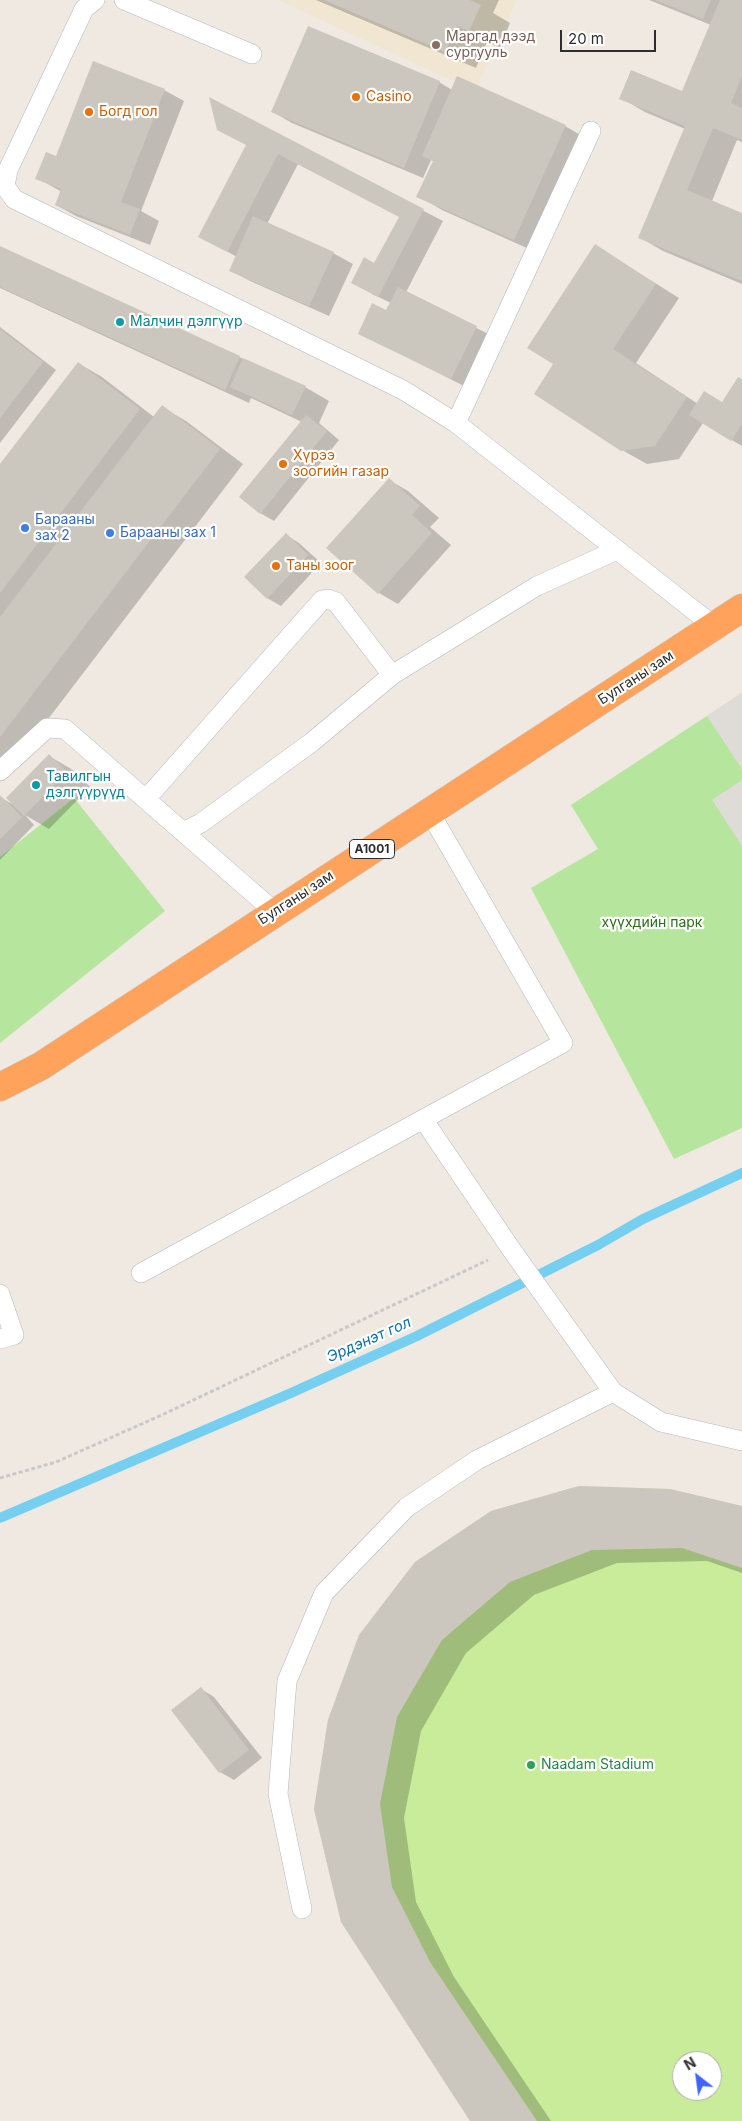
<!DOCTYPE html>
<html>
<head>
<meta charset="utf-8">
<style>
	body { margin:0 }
	#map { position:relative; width:742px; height:2121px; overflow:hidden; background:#efe9e1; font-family:Inter,sans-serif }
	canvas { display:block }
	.north { position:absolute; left:672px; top:2051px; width:50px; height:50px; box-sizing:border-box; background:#fff; border:1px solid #ababab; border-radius:50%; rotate:330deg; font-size:14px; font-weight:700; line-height:20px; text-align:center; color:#2e2e2e }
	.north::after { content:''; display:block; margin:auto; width:18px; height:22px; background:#4264fb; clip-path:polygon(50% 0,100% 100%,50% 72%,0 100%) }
	.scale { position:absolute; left:560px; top:30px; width:96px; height:22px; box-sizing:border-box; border:2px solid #2e2e2e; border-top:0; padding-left:6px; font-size:15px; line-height:18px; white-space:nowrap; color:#2e2e2e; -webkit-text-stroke:4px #fff; paint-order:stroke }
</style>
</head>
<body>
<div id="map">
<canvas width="742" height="2121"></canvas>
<div class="north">N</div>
<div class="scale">20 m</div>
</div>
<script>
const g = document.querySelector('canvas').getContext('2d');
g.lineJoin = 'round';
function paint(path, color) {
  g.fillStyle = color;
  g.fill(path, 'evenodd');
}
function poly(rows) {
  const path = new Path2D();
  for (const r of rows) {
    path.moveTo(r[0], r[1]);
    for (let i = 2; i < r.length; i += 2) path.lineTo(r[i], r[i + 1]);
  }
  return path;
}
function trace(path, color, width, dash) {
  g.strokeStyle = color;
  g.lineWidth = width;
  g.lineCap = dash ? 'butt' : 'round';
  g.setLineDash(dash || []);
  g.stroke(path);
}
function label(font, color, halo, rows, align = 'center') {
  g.font = font + ' Inter,sans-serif';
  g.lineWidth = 4.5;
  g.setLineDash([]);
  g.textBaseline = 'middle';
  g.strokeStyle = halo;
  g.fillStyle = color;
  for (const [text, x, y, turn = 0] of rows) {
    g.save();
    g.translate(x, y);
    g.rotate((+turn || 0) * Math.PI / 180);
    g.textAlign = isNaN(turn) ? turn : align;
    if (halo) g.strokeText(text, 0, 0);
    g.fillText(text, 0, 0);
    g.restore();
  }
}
paint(poly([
	[278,0,517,0,475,91]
]), '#f0e6d1');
paint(poly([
	[742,693,742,1128,674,1159,531,888,598,849,571,805],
	[74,798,165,911,0,1043,0,857]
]), '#b6e59e');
paint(poly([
	[579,1486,670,1489,742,1506,742,2121,470,2121,341,1922,314,1809,328,1720,359,1635,415,1562,491,1511],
	[682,2061,712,2061,712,2091,682,2091]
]), '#c9ec9a');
paint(poly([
	[742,693,742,769,707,716],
	[742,780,742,846,712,800]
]), '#dfdcd8');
paint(poly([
	[316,0,499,0,493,13,510,23,500,48,487,42,476,68],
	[649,0,742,0,742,142,737,140,712,201,742,214,742,284,663,251,639,237,685,129,645,112,621,98,682,93,711,25],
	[308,28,439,82,452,90,565,126,589,140,538,253,442,210,418,196,434,161,431,160,423,178,292,123,273,112],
	[164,90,184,101,141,211,159,221,150,245,76,216,56,205,62,192,37,178,57,157],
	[211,100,443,221,406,292,496,338,470,389,359,333,387,312,391,303,372,294,375,264,400,217,298,164,267,224,333,253,353,264,329,316,250,281,230,270,237,257,219,247,247,145],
	[596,246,679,298,636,363,698,404,722,404,742,381,742,446,703,423,679,459,647,464,622,450,554,364],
	[0,248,305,387,329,401,319,423,339,440,274,521,260,513,302,422,251,398,249,403,0,288],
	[0,327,56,370,0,443],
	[78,363,102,377,154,417,162,407,186,421,243,464,0,782,0,466],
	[389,480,408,491,439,518,430,527,451,545,398,604,379,593],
	[286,535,299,543,321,563,281,606,267,598],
	[49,756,73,770,90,787,49,829,25,815,34,825,0,860,0,797,12,804],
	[742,1507,742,1573,707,1561,617,1563,534,1595,466,1653,421,1731,404,1818,416,1902,454,1977,551,2121,471,2121,342,1922,416,1563],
	[201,1689,214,1697,262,1758,234,1780,220,1772,172,1711]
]), '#0003');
trace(poly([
	[0,1518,291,1393,417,1336,598,1245,643,1219,742,1173]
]), '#75cff0', 10);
paint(poly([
	[324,0,470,0,481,5,469,31,457,26,445,52],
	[655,0,711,0,703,19],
	[720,0,742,0,742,76,731,103,742,108,742,140,713,128,687,190,742,213,742,281,638,238,685,126,619,99,631,70,682,91],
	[308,26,440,81,404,168,271,112],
	[93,61,165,89,121,202,140,209,130,235,55,205,61,189,35,179,46,152,56,156],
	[457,76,566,125,514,240,416,197,433,161,422,156],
	[209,97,424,209,378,297,351,283,364,257,374,263,399,217,278,154,227,252,198,237,246,145,217,130],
	[253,216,334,252,309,306,229,271],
	[595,244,656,284,613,349,687,397,655,446,621,451,534,394,553,364,527,348],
	[0,246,240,356,225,390,0,287],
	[398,287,477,326,451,379,358,334,372,303,386,310],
	[0,329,43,362,0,418],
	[243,358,306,386,292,415,230,387],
	[78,362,140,409,0,593,0,464],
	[738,377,742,379,742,424,731,441,689,415,704,391,722,402],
	[162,405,220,449,0,737,0,617],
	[306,415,327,431,260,514,239,497],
	[389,478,420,506,412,515,432,533,378,594,326,548],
	[286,533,308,555,267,599,244,577],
	[49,754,67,772,24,816,6,798],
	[0,795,22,817,0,839],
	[579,1486,670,1489,742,1506,742,1568,682,1548,592,1550,510,1582,442,1640,397,1717,380,1804,392,1887,430,1962,537,2121,470,2121,341,1922,314,1809,328,1720,359,1635,415,1562,491,1511],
	[201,1687,249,1750,219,1773,171,1710]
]), '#cbc7bf');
const lane = poly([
	[95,0,84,9,8,170,5,186,14,199,403,390,456,423,715,627],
	[124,0,252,54],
	[456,423,591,131],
	[0,771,47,728,65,729,275,912],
	[146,799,322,600,328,599,336,602,392,675],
	[183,832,201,823,312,742,392,675,537,586,617,550],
	[423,1119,511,1249,613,1392,661,1422,742,1441],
	[141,1273,563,1043,429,811],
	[0,1294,14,1335,0,1339],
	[302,1909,278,1794,287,1681,324,1593,407,1507,477,1460,613,1392]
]);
const highway = poly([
	[0,1087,41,1066,742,608]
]);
trace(lane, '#b4b7c1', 20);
trace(highway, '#c9c9c9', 29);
trace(poly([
	[0,1478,56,1462,164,1414,488,1260]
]), '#c9c9c9', 3, [4, 2.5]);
trace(lane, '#fff', 19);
trace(highway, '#ffa35c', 28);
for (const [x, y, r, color] of [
	[436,45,5,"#8d6e63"],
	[356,97,5,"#e8710a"],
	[89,112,5,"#e8710a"],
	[120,322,5,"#0f9aa8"],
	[283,464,5,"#e8710a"],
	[25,528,5,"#3f7fe0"],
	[110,533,5,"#3f7fe0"],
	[276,566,5,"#e8710a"],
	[36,785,5,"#0f9aa8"],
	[531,1765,5,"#2e9e5b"]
]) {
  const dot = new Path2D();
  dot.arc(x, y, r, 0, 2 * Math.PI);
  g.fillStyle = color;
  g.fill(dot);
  trace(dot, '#fff', 2);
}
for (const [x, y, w] of [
	[372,849,45]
]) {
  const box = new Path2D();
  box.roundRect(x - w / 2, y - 9.5, w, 19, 4);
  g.fillStyle = '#fff';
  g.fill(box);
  trace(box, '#2e2e2e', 1);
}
label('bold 12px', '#2e2e2e', null, [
	["A1001",372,849]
]);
label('14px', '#785e54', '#fff', [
	["Маргад дээд",446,37],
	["сургууль",446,53]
], 'left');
label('14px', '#c56008', '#fff', [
	["Casino",366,97],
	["Богд гол",99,112],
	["Хүрээ",293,456],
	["зоогийн газар",293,472],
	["Таны зоог",286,566]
], 'left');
label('14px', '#0d838f', '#fff', [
	["Малчин дэлгүүр",130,322],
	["Тавилгын",46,777],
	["дэлгүүрүүд",46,793]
], 'left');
label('14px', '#366cbe', '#fff', [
	["Барааны",35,520],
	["зах 2",35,536],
	["Барааны зах 1",120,533]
], 'left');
label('14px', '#2e2e2e', '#fff', [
	["Булганы зам",636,678,-33],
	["Булганы зам",296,898,-33]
]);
label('14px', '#2c6e1b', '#fff', [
	["хүүхдийн парк",652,923]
]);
label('14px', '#27864d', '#fff', [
	["Naadam Stadium",541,1765]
], 'left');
label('italic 15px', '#0d6fa3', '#fff', [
	["Эрдэнэт гол",369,1340,-24]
]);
</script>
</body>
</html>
